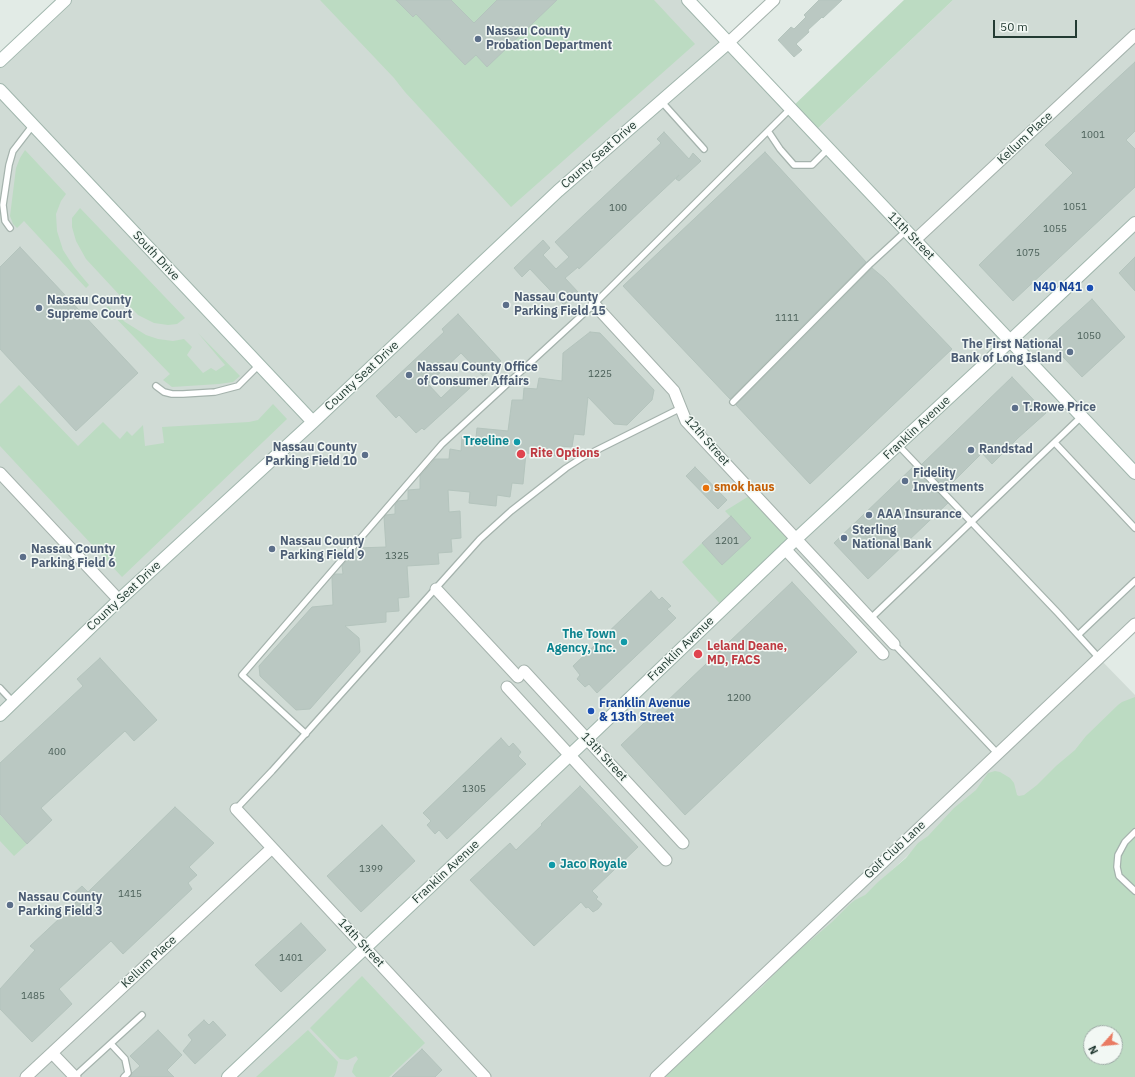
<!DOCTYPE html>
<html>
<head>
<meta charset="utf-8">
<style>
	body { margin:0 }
	#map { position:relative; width:1135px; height:1077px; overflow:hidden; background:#e2ebe6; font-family:"IBM Plex Sans",sans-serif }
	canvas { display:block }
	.north { position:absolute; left:1083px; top:1025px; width:40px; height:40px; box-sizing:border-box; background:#f2f8f4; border:1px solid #9faca7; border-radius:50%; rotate:243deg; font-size:11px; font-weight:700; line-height:16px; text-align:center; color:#233b33 }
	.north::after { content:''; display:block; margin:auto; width:14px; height:18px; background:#e97b62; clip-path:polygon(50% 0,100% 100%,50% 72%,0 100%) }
	.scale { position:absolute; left:993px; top:20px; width:84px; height:18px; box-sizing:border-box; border:2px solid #233b33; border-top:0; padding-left:5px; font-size:12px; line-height:14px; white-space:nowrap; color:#233b33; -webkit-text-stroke:3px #f2f8f4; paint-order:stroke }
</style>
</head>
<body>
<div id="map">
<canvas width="1135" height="1077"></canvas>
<div class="north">N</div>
<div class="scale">50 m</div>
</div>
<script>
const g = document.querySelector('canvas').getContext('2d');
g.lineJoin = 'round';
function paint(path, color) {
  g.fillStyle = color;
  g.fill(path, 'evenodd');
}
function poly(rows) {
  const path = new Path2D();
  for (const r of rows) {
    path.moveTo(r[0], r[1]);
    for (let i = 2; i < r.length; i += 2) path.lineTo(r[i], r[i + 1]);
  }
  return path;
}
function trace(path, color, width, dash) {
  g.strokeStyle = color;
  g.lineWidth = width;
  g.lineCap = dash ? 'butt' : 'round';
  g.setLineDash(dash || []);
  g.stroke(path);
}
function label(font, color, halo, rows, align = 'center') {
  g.font = font + ' "IBM Plex Sans",sans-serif';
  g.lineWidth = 3;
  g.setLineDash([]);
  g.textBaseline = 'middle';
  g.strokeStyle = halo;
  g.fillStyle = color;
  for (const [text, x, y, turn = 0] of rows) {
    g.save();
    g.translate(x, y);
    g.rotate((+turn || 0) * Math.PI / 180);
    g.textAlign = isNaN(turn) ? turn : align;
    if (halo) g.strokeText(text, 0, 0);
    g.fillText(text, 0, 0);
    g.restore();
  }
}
paint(poly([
	[65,0,688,0,813,133,953,0,1135,0,1135,625,1099,658,1135,695,1135,699,1017,806,992,777,670,1077,0,1077,0,61]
]), '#d0dbd5');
paint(poly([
	[320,0,654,0,695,44,511,207,405,92,394,78],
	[904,0,953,0,813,133,790,109],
	[25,150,66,194,61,201,56,214,57,231,63,250,74,267,89,285,86,288,24,221,17,228,13,224,10,216,16,168,20,158],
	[80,208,185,318,177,324,168,325,154,323,138,315,86,259,76,241,72,227,72,218],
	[108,306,125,322,146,335,158,339,173,341,184,339,192,347,187,355,203,373,211,368,216,371,225,365,198,333,240,376,233,382,219,384,172,387,163,380,170,374,106,308],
	[19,385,78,446,103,422,120,439,127,431,132,436,143,425,145,446,164,443,162,427,249,422,258,420,273,404,287,419,122,577,0,446,0,404],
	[754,493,796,539,724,608,682,562,702,543,722,565,750,537,725,511],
	[1135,697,1135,1077,664,1077,670,1072,708,1033,762,987,790,958,832,922,850,904,855,900,865,895,878,882,906,858,918,843,928,836,954,808,976,790,988,773,995,771,1000,772,1010,778,1014,783,1017,795,1019,796,1024,795,1037,785,1056,766,1075,750,1086,736,1118,705,1122,702],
	[1091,1033,1115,1033,1115,1057,1091,1057],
	[0,815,27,844,14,856,0,841],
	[362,976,425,1043,389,1077,356,1077,352,1072,354,1065,358,1059,356,1056,348,1060,340,1059,310,1028],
	[308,1030,338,1062,336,1072,334,1077,256,1077]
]), '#bcdbc2');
const building = poly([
	[396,0,451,0,474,23,497,0,557,0,487,67,476,55,465,65,416,14,413,17,396,0],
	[819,0,842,0,823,18,822,17,808,30,809,32,796,44,802,50,794,57,778,40,791,27,794,29,806,17,804,15,819,0],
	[1135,62,1135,131,1126,140,1135,149,1135,187,1013,301,979,265,1073,173,1045,145,1135,62],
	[664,132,689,159,693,153,701,161,679,181,676,179,679,175,579,269,578,267,565,278,578,292,564,305,530,269,522,277,514,268,543,240,550,248,543,255,556,269,569,257,555,242,661,143,657,139,664,132],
	[765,152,866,262,730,399,623,286,765,152],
	[20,247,138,373,76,431,0,349,0,267,20,247],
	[1135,257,1135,291,1119,273,1135,257],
	[872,268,884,278,952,349,810,484,736,405,872,268],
	[1092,299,1125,337,1082,377,1047,340,1092,299],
	[458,314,501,361,483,376,461,353,428,384,441,398,461,379,470,388,424,430,422,428,416,433,399,415,396,418,376,396,444,332,442,329,458,314],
	[590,332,600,333,654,390,652,400,627,425,614,424,588,397,584,435,574,434,572,447,559,446,558,456,526,453,523,484,512,483,510,497,497,495,496,506,469,503,470,492,448,490,449,512,460,511,461,538,451,539,452,552,438,553,439,564,407,566,409,597,398,598,399,611,386,612,386,622,345,626,359,638,360,652,310,709,296,710,260,676,259,666,312,607,333,605,332,578,335,574,343,574,342,566,347,560,355,559,355,551,357,548,386,547,384,517,386,515,395,514,395,505,398,501,408,500,408,490,420,489,420,476,435,459,449,459,450,449,461,451,462,437,476,438,477,428,508,431,512,400,523,400,524,388,537,389,539,378,562,381,563,353,590,332],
	[1012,377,1046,413,1018,438,992,464,982,453,946,489,922,464,1012,377],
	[695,467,727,500,718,509,686,476,695,467],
	[913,467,948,503,868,579,834,543,913,467],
	[731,516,751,538,722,565,702,543,731,516],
	[792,582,857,652,685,815,621,745,792,582],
	[651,591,659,600,662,597,671,606,667,609,676,618,597,693,589,684,585,687,577,679,580,675,573,666,651,591],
	[100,658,157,720,134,741,125,731,41,808,52,820,27,844,0,814,0,763,83,686,77,679,100,658],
	[501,738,509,747,513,743,521,752,518,756,526,764,447,839,439,830,435,834,427,825,431,821,423,813,501,738],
	[580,786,638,847,592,891,598,897,596,899,602,904,598,909,593,912,588,907,586,908,581,902,534,946,470,880,510,843,516,850,542,825,541,824,580,786],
	[175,807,214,843,189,867,197,875,188,883,192,889,123,954,111,941,59,989,72,1004,32,1042,0,1009,0,989,35,950,30,946,76,903,70,897,82,886,88,892,175,807],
	[382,825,415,861,361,912,327,876,382,825],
	[301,923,326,950,281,992,255,965,301,923],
	[204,1020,209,1025,213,1021,226,1035,195,1064,183,1051,192,1040,188,1035,204,1020],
	[158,1030,182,1055,167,1070,174,1077,130,1077,132,1073,140,1066,130,1056,158,1030],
	[422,1049,442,1070,435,1077,392,1077,422,1049]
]);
paint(building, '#bac8c2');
trace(building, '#b4c4bd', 1);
const lane = poly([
	[661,101,704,149],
	[768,131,780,149,794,165,812,165,828,149],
	[10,228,5,221,3,205,9,165,13,151,33,125],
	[156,386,164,392,172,394,183,394,215,392,238,386,259,365],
	[733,402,869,265,906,231],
	[1055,443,1135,528],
	[898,445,1058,613,1099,658],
	[870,619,1082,416],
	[1078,635,1135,581],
	[894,644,998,754],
	[0,688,13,702],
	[306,734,242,675,442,444,594,304,790,109],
	[236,809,272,771,480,539,511,511,566,468,583,457,681,408],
	[1135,832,1125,842,1118,855,1117,867,1119,876,1135,891],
	[111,1044,125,1059,128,1073,124,1077],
	[74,1077,142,1015]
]);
const street = poly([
	[728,43,774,0],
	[915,240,1135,35],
	[594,304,674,391,686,421,894,644],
	[0,473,119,600],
	[785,549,883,654],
	[436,589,518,677],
	[524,671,683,843],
	[507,687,666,860],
	[236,809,485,1077],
	[52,1053,75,1077],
	[26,1077,272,848],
	[656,1077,1135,624]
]);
const secondary = poly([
	[688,0,1135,473],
	[0,61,65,0],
	[0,90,313,422],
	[0,715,119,600,313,422,558,191,728,43],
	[228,1077,587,739,796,539,1010,341,1135,223]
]);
trace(lane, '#a5b3ad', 8);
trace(street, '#a5b3ad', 13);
trace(secondary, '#a1b6ad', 14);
trace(lane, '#fff', 5.5);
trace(street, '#fff', 11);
trace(secondary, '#fff', 12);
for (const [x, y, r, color] of [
	[478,39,4,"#5c6f8a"],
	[1090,288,4,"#1a4fb4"],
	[506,305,4,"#5c6f8a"],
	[39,308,4,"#5c6f8a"],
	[1070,352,4,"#5c6f8a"],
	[409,375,4,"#5c6f8a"],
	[1015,408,4,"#5c6f8a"],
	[517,442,4,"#0f9aa8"],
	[971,450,4,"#5c6f8a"],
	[521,454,5,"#e0444e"],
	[365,455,4,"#5c6f8a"],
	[905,481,4,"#5c6f8a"],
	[706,488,4,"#e8710a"],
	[869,515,4,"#5c6f8a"],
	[844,538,4,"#5c6f8a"],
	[272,549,4,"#5c6f8a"],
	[23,557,4,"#5c6f8a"],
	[624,642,4,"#0f9aa8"],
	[698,654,5,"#e0444e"],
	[591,711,4,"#1a4fb4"],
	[552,865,4,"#0f9aa8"],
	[10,905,4,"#5c6f8a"]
]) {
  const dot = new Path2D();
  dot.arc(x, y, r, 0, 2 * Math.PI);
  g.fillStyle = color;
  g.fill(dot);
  trace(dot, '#f2f8f4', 1.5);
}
label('10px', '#495e57', null, [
	["1001",1093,135],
	["1051",1075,207],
	["100",618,208],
	["1055",1055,229],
	["1075",1028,253],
	["1111",787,318],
	["1050",1089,336],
	["1225",600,374],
	["1201",727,541],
	["1325",397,556],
	["1200",739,698],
	["400",57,752],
	["1305",474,789],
	["1399",371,869],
	["1415",130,894],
	["1401",291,958],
	["1485",33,996]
]);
label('bold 12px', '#4e5e75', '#f2f8f4', [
	["Nassau County",486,32],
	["Probation Department",486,46],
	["Nassau County",514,298],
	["Parking Field 15",514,312],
	["Nassau County",47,301],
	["Supreme Court",47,315],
	["The First National",1062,345,"right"],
	["Bank of Long Island",1062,359,"right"],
	["Nassau County Office",417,368],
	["of Consumer Affairs",417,382],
	["T.Rowe Price",1023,408],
	["Nassau County",357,448,"right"],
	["Parking Field 10",357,462,"right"],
	["Randstad",979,450],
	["Fidelity",913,474],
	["Investments",913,488],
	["AAA Insurance",877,515],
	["Sterling",852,531],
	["National Bank",852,545],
	["Nassau County",280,542],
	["Parking Field 9",280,556],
	["Nassau County",31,550],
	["Parking Field 6",31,564],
	["Nassau County",18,898],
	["Parking Field 3",18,912]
], 'left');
label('12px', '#233b33', '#f2f8f4', [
	["Kellum Place",1025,138,-43],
	["County Seat Drive",599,155,-41],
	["11th Street",911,236,46],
	["South Drive",156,256,47],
	["County Seat Drive",362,376,-43],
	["Franklin Avenue",917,428,-43],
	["12th Street",707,441,49],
	["County Seat Drive",124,596,-43],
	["Franklin Avenue",681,649,-44],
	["13th Street",604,757,47],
	["Golf Club Lane",895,850,-43],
	["Franklin Avenue",446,872,-43],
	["14th Street",361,943,47],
	["Kellum Place",149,962,-43]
]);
label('bold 12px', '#164399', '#f2f8f4', [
	["N40 N41",1082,288],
	["Franklin Avenue",599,704,"left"],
	["& 13th Street",599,718,"left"]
], 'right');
label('bold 12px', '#0d838f', '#f2f8f4', [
	["Treeline",509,442],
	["The Town",616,635],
	["Agency, Inc.",616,649],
	["Jaco Royale",560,865,"left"]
], 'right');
label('bold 12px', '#be3a42', '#f2f8f4', [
	["Rite Options",530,454],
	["Leland Deane,",707,647],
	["MD, FACS",707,661]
], 'left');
label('bold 12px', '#c56008', '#f2f8f4', [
	["smok haus",714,488]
], 'left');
</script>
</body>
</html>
